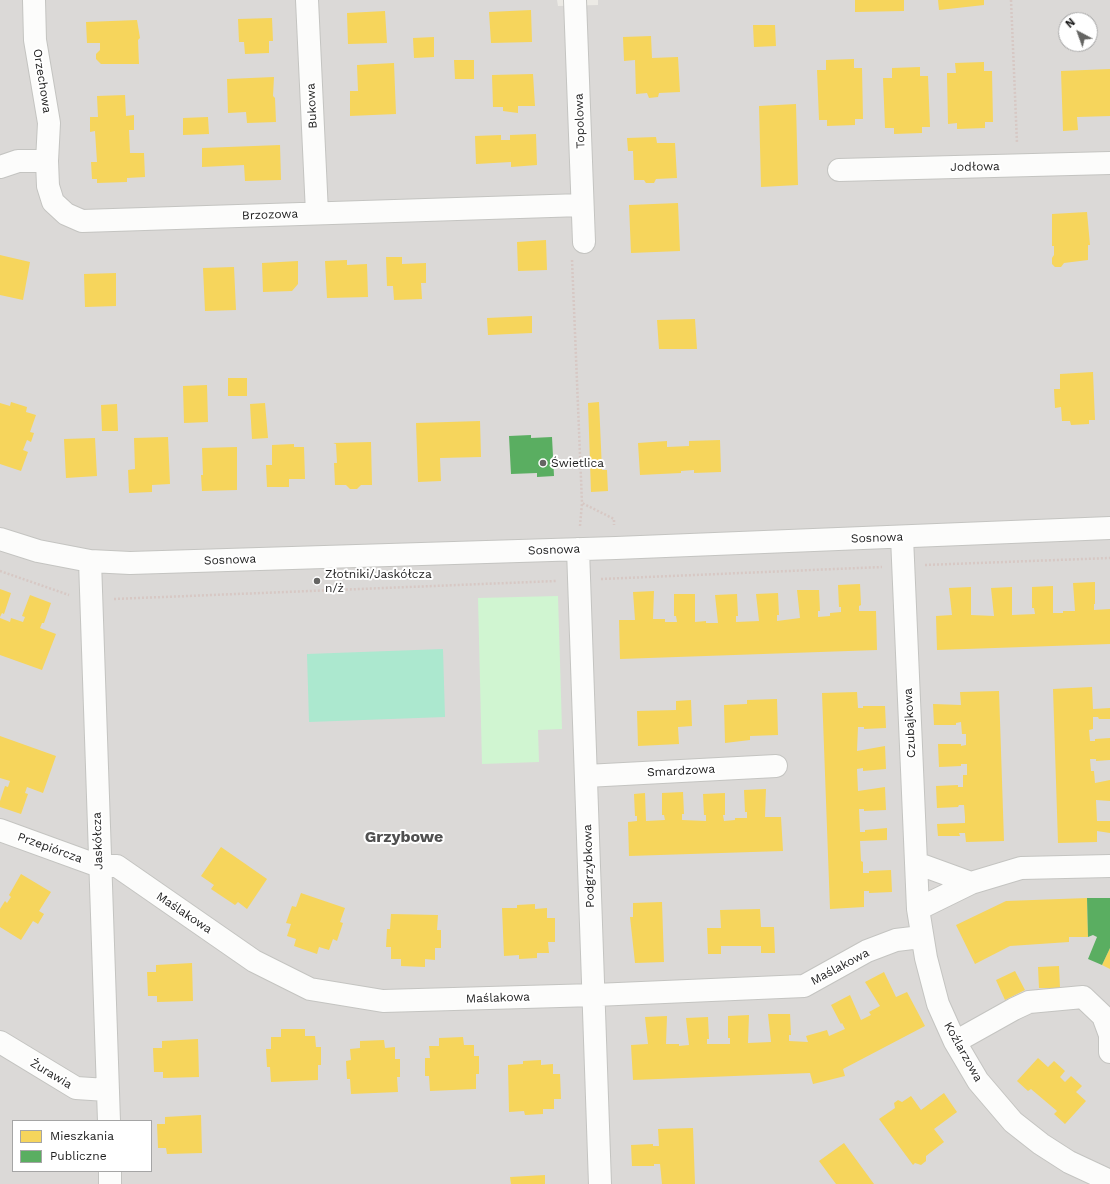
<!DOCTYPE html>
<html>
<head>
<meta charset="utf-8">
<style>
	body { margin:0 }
	#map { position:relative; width:1110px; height:1184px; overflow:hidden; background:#eceae5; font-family:"Work Sans",sans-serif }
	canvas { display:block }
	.legend { position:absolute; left:12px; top:1120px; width:140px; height:52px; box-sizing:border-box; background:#fff; border:1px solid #a5a5a5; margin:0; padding:5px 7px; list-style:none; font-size:12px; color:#1d1d1d }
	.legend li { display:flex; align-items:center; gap:8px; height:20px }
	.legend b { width:20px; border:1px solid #a5a5a5 }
	.north { position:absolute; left:1058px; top:12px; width:40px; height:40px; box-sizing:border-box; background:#fff; border:1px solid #a5a5a5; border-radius:50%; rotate:319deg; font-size:11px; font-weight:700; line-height:16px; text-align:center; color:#1d1d1d }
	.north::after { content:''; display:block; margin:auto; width:14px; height:18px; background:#656563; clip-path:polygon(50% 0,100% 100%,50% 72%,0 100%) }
</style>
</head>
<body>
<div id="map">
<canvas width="1110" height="1184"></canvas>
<ul class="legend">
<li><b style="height:11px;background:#f6d55c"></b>Mieszkania</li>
<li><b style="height:11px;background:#5aae61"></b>Publiczne</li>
</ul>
<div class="north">N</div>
</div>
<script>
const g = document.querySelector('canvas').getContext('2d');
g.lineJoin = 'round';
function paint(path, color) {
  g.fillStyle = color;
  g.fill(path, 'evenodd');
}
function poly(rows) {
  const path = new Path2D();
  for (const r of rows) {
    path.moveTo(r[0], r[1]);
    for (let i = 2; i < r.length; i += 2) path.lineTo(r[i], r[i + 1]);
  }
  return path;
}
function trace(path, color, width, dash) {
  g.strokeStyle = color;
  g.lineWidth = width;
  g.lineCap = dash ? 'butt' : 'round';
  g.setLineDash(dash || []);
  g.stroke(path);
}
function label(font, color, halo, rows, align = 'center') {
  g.font = font + ' "Work Sans",sans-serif';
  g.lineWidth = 4;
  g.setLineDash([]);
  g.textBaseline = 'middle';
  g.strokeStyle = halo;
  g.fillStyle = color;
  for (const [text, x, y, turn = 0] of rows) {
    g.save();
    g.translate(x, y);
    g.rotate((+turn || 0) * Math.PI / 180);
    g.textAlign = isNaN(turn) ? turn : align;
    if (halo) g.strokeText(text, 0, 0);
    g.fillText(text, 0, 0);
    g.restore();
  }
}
paint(poly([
	[0,0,557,0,558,6,598,5,598,0,1110,0,1110,1184,0,1184],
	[1066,20,1090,20,1090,44,1066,44],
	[13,1121,151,1121,151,1171,13,1171]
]), '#dbd9d7');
paint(poly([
	[558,596,562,729,538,730,539,762,482,764,478,598]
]), '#d0f5d1');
paint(poly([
	[443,649,445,717,309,722,307,654]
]), '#ace8cf');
paint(poly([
	[855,0,904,0,904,11,855,12],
	[938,0,984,0,984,5,939,10],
	[531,10,532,42,491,43,489,12],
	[385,11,387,43,348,44,347,13],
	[272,18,273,41,269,41,269,53,245,54,244,42,239,42,238,19],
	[137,20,140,38,138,40,139,64,101,64,96,59,96,54,100,50,100,43,87,43,86,22],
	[753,25,775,25,776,46,754,47],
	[651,36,652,58,678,57,680,92,659,93,658,97,649,98,647,93,636,94,635,60,624,61,623,37],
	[434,37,434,57,414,58,413,38],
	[854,59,854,68,862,68,863,119,855,119,855,125,827,126,827,120,819,120,817,70,826,70,826,60],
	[454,60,474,60,474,79,455,79],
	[984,62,984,71,992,71,993,122,985,122,985,128,957,129,957,123,948,124,947,73,956,73,955,63],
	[394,63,396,114,350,116,350,91,358,91,357,65],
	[920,67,920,76,928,76,930,127,922,127,922,133,894,134,894,128,885,128,883,78,892,78,892,68],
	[1110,69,1110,116,1077,117,1078,130,1063,131,1061,71],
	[533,74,535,106,518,106,518,113,503,111,503,107,493,107,492,75],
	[274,77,273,96,275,98,276,122,247,123,246,112,228,113,227,79],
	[125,95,126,116,134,115,134,130,129,130,130,153,144,153,145,177,127,178,127,182,97,183,97,179,92,179,91,162,97,162,95,131,90,132,90,117,98,117,97,96],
	[796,104,798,185,761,187,759,106],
	[208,117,209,134,183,135,183,118],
	[536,134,537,165,511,167,511,162,476,164,475,136,501,135,501,140,510,140,510,135],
	[656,137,657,143,675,143,677,178,656,179,654,183,646,183,644,180,634,180,633,151,628,151,627,138],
	[280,145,281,180,245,181,244,165,202,167,202,148],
	[678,203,680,251,631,253,629,205],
	[1087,212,1090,245,1088,245,1088,260,1064,263,1061,267,1055,267,1052,264,1052,258,1054,255,1054,246,1052,246,1052,214],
	[546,240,547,270,518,271,517,242],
	[0,255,30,262,23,300,0,295],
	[386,257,402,257,402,264,426,263,426,283,421,283,422,299,394,300,393,286,387,286],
	[347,260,347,265,367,264,368,297,327,298,325,261],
	[298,261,298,284,292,291,263,292,262,263],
	[234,267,236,310,205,311,203,268],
	[116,273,116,306,85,307,84,274],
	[532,316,532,333,488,335,487,318],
	[695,319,697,349,659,349,657,320],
	[1093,372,1095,420,1089,420,1089,424,1071,425,1070,421,1062,421,1061,407,1055,408,1054,389,1060,389,1060,374],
	[228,378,247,378,247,396,228,396],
	[207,385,208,422,184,423,183,386],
	[11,402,27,407,26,412,36,415,30,432,34,433,31,442,27,440,23,450,28,452,21,471,0,464,0,403,10,406],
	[599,402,602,470,607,470,608,491,591,492,588,403],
	[265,403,268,438,252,439,250,404],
	[117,404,118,431,102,431,101,405],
	[480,421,481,457,440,458,441,481,418,482,416,423],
	[168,437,170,484,152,485,152,492,129,493,128,470,135,469,134,438],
	[95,438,97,476,66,478,64,439],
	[720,440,721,472,694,473,694,470,681,471,681,473,640,475,638,443,667,441,667,447,689,446,689,441],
	[371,442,372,485,361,485,357,489,350,489,346,485,335,485,334,463,337,463,336,444,333,443],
	[294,444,294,447,304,447,305,479,289,479,289,487,267,487,266,465,272,465,272,445],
	[237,447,237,490,202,491,201,475,203,475,202,448],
	[1095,582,1095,604,1094,604,1094,610,1110,609,1110,644,937,650,936,616,952,615,949,588,971,587,971,615,994,616,991,588,1012,587,1012,615,1035,614,1034,608,1032,608,1032,587,1053,586,1053,613,1063,613,1063,611,1075,611,1073,583],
	[860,584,861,605,859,606,859,611,876,611,877,650,620,659,619,620,635,620,633,592,654,591,653,619,665,619,665,622,677,622,676,616,674,616,674,594,695,594,695,622,706,621,706,623,718,623,715,595,737,594,738,616,736,616,736,622,759,621,756,594,778,593,779,615,777,615,777,621,800,618,797,590,819,590,820,611,818,611,818,617,830,616,830,613,841,612,841,607,839,607,838,585],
	[0,589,11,593,4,614,2,613,0,617],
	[30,595,51,603,44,623,42,623,40,628,56,634,42,670,0,655,0,618,10,622,11,618,23,622,25,617,22,616],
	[1092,687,1093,709,1110,708,1110,719,1099,719,1098,717,1093,717,1093,729,1089,730,1090,741,1095,741,1095,739,1110,738,1110,760,1096,761,1096,759,1090,759,1091,771,1094,771,1095,783,1110,780,1110,801,1096,800,1097,821,1110,821,1110,833,1097,831,1097,842,1058,843,1053,689],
	[999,691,1004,841,966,842,965,833,959,833,960,836,938,836,937,824,965,823,965,817,964,805,959,805,958,807,937,808,936,786,958,785,958,787,963,787,963,775,967,775,967,764,961,764,961,766,939,767,938,744,961,744,961,746,966,745,966,734,962,734,961,722,956,723,956,725,934,725,933,704,961,705,960,692],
	[857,692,858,708,863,708,863,706,885,706,886,728,864,729,864,727,858,727,857,751,885,746,886,769,863,771,863,768,857,769,858,791,885,787,886,810,864,811,864,809,859,809,860,832,865,832,865,830,887,828,887,840,860,841,861,861,863,862,863,873,869,873,869,871,891,870,892,892,869,893,869,891,864,891,864,907,830,909,822,693],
	[777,699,778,735,750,736,750,740,725,743,724,705,747,704,747,700],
	[691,700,692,726,678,727,679,744,638,746,637,711,676,710,676,701],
	[0,736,56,756,43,793,27,787,25,793,28,794,21,814,0,807,0,801,5,786,8,787,10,781,0,778],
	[766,789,765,817,781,817,783,851,629,856,628,822,637,821,637,816,635,816,634,794,645,793,646,821,665,820,664,815,662,815,662,793,683,792,684,814,682,814,682,820,706,821,706,815,704,815,703,794,725,793,725,815,723,815,724,821,735,820,735,818,747,818,747,812,745,812,744,790],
	[221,847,267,879,247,909,238,902,235,905,211,889,214,885,201,876],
	[21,874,51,892,39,911,44,914,38,924,33,921,21,940,0,927,0,909,5,901,7,903,11,897,9,895],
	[301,893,345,908,340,922,343,923,337,941,333,939,329,950,319,947,317,954,294,946,296,939,287,936,291,924,286,923,292,906,296,907],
	[1087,898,1088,937,1069,937,1069,942,1010,946,975,964,956,925,1006,901],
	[662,902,664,962,635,963,630,917,633,917,633,903],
	[535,904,535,909,547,908,547,918,555,918,555,942,548,942,549,953,537,953,537,958,519,959,519,955,504,956,502,908,517,908,517,905],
	[760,909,761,927,774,927,775,953,761,953,761,946,721,946,721,954,708,954,707,928,721,928,720,910],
	[391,914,438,915,437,930,441,930,441,948,435,948,435,960,425,959,425,967,401,966,401,959,391,959,391,947,386,947,387,929,390,929],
	[1110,948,1110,969,1102,965],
	[192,963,193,1001,157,1002,157,996,148,996,147,972,156,972,156,965],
	[1059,966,1060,988,1039,988,1038,967],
	[1015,971,1025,990,1005,1000,996,980],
	[884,972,896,997,907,992,925,1026,843,1069,845,1076,813,1084,810,1073,633,1080,631,1045,648,1044,645,1017,667,1016,666,1044,679,1044,679,1046,689,1045,686,1018,708,1017,709,1039,707,1039,707,1044,730,1044,730,1038,728,1038,728,1016,749,1015,748,1043,771,1042,768,1014,790,1014,791,1035,789,1035,789,1041,808,1042,806,1036,827,1030,829,1036,845,1029,842,1023,841,1024,831,1005,850,995,861,1020,871,1015,869,1012,880,1006,865,982],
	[281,1029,305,1029,305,1036,315,1036,316,1047,321,1047,321,1065,318,1065,318,1080,271,1082,270,1067,267,1067,266,1049,271,1049,271,1037,281,1037],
	[463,1037,464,1045,474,1045,474,1056,479,1056,479,1074,476,1074,476,1089,430,1091,429,1076,425,1076,425,1058,430,1058,429,1046,439,1046,439,1038],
	[198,1039,199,1077,163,1078,163,1072,154,1072,153,1048,162,1048,162,1041],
	[384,1040,385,1048,395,1047,395,1059,400,1059,400,1077,397,1077,398,1092,351,1094,350,1079,347,1079,346,1061,351,1060,350,1049,360,1048,360,1041],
	[1038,1058,1048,1067,1054,1061,1065,1071,1060,1077,1065,1082,1071,1076,1082,1086,1076,1092,1086,1101,1065,1124,1054,1114,1057,1111,1031,1089,1028,1091,1017,1081],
	[541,1060,541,1065,553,1064,553,1074,560,1074,561,1099,554,1099,554,1109,543,1109,543,1114,525,1115,524,1111,509,1112,508,1065,523,1064,523,1061],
	[944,1093,957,1112,934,1129,944,1142,926,1156,926,1161,921,1165,915,1163,913,1165,879,1119,895,1108,894,1103,898,1100,902,1102,911,1096,921,1110],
	[201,1115,202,1153,167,1154,166,1148,158,1148,157,1124,165,1124,165,1117],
	[693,1128,695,1184,662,1184,660,1164,654,1164,654,1166,632,1166,631,1145,653,1144,653,1146,659,1146,658,1129],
	[844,1143,874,1184,836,1184,819,1161],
	[545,1175,545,1184,511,1184,510,1177]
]), '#f6d55c');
paint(poly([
	[531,435,531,438,552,437,554,476,537,477,537,473,511,474,509,436],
	[1087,898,1110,898,1110,948,1102,965,1088,959,1097,937,1093,935,1088,937]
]), '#5aae61');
const minor = poly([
	[34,0,35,40,49,123,47,161],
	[307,0,317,213],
	[575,0,584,242],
	[0,167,18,161,47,161,48,186,53,202,66,214,82,221,582,205],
	[839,170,1110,163],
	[902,537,918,909,926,958,938,1004,955,1042,978,1081,1013,1122,1041,1144,1069,1162,1110,1181],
	[0,539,38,551,90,561,130,563,616,548,1110,528],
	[578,549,600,1184],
	[90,561,109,1121],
	[586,776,776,766],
	[0,830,99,866,117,866,254,961,310,989,383,1001,595,995,804,986,867,951,896,940,921,937],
	[916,863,971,883],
	[918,909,971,883,1021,868,1110,866],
	[0,1042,76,1088,107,1090],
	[955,1042,1014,1009,1029,1002,1083,997,1103,1016,1110,1035,1110,1052],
	[110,1171,110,1184]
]);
trace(minor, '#c4c4c1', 24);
trace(poly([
	[1011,0,1017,143],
	[572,260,582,503,614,519,614,525],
	[580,526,582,503],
	[925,565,1110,558],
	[0,571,69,595],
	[601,579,882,567],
	[114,599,556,581]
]), '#d7c8c4', 2.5, [2, 2]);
trace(minor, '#fcfcfb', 22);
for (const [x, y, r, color] of [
	[543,463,4,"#656563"],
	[317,581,4,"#656563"]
]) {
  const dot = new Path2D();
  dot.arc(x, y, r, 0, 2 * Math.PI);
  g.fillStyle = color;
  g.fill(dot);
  trace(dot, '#fff', 1.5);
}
label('12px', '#1d1d1d', '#fff', [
	["Orzechowa",42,81,81],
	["Bukowa",312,106,-93],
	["Topolowa",580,121,-92],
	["Jodłowa",975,167,-1],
	["Brzozowa",270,215,-2],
	["Sosnowa",877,538,-2],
	["Sosnowa",554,550,-2],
	["Sosnowa",230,560,-2],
	["Czubajkowa",910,723,-93],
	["Smardzowa",681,771,-3],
	["Jaskółcza",98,841,-92],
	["Przepiórcza",50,848,20],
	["Podgrzybkowa",589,866,-92],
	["Maślakowa",184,913,34],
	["Maślakowa",840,967,-28],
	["Maślakowa",498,998,-2],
	["Koźlarzowa",963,1052,61],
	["Żurawia",51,1074,31]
]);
label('12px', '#1d1d1d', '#fff', [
	["Świetlica",551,463],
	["Złotniki/Jaskółcza",325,574],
	["n/ż",325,588]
], 'left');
label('bold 16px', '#505050', '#fff', [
	["Grzybowe",404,837]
]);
</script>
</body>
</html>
